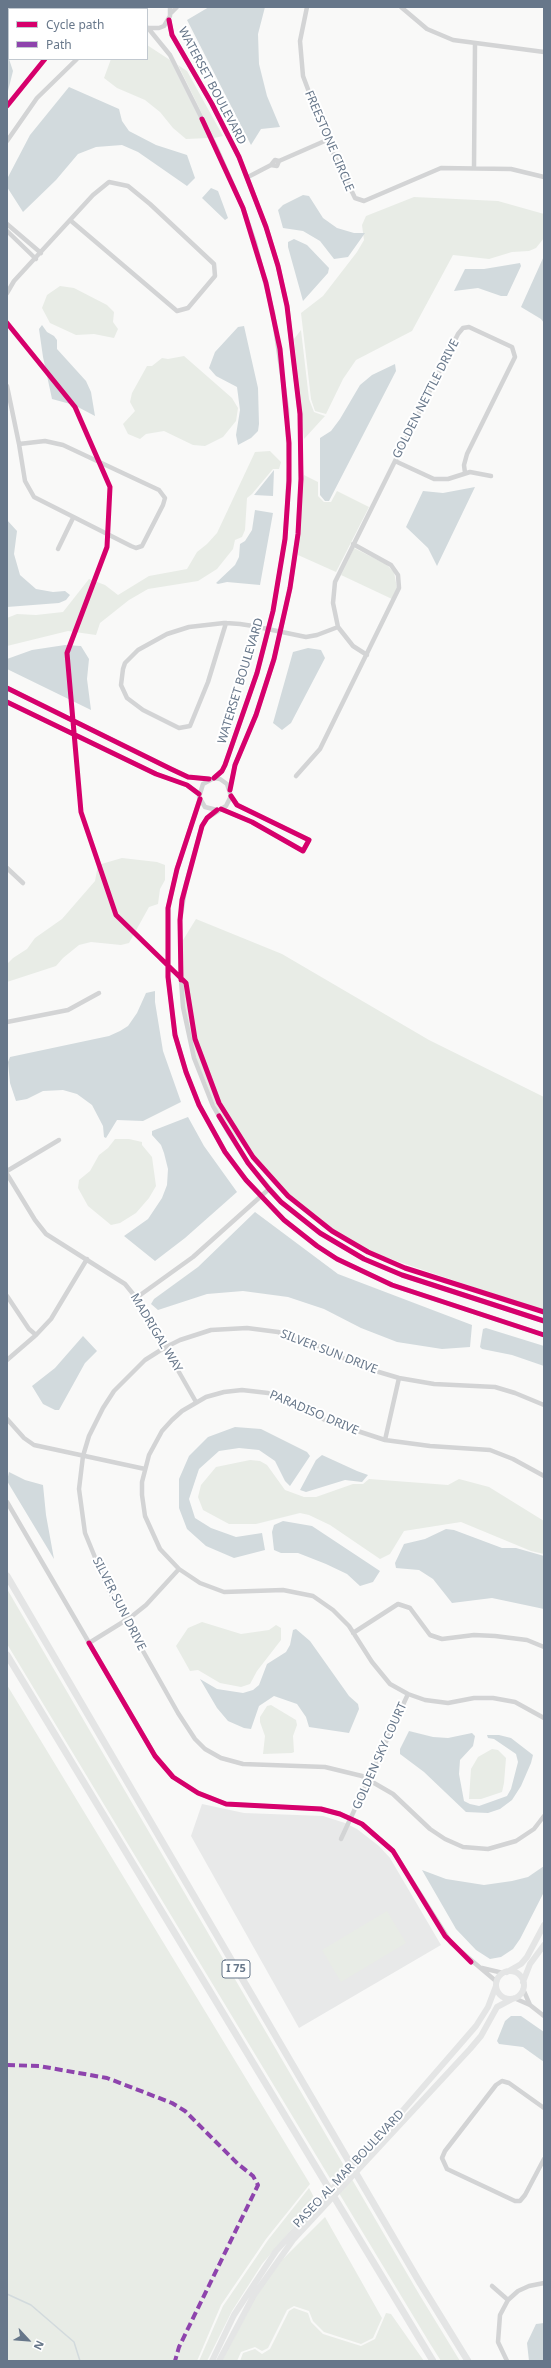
<!DOCTYPE html>
<html>
<head>
<meta charset="utf-8">
<style>
	body { margin:0 }
	#map { position:relative; width:551px; height:2368px; overflow:hidden; background:#f9f9f8; font-family:"Noto Sans",sans-serif }
	canvas { display:block }
	.frame { position:absolute; inset:0; border:8px solid #67778a; pointer-events:none }
	.legend { position:absolute; left:8px; top:8px; width:140px; height:52px; box-sizing:border-box; background:#fff; border:1px solid #c2c9d0; margin:0; padding:5px 7px; list-style:none; font-size:12px; color:#67778a }
	.legend li { display:flex; align-items:center; gap:8px; height:20px }
	.legend b { width:20px; border:1px solid #c2c9d0 }
	.north { position:absolute; left:8px; top:2320px; width:40px; height:40px; -webkit-text-stroke:3px #fff; paint-order:stroke; rotate:116deg; font-size:11px; font-weight:700; line-height:16px; text-align:center; color:#67778a }
	.north::after { content:''; display:block; margin:auto; width:14px; height:18px; background:#67778a; clip-path:polygon(50% 0,100% 100%,50% 72%,0 100%) }
</style>
</head>
<body>
<div id="map">
<canvas width="551" height="2368"></canvas>
<div class="frame"></div>
<ul class="legend">
<li><b style="height:5px;background:#d6006c"></b>Cycle path</li>
<li><b style="height:5px;background:#8e44ad"></b>Path</li>
</ul>
<div class="north">N</div>
</div>
<script>
const g = document.querySelector('canvas').getContext('2d');
g.lineJoin = 'round';
function paint(path, color) {
  g.fillStyle = color;
  g.fill(path, 'evenodd');
}
function poly(rows) {
  const path = new Path2D();
  for (const r of rows) {
    if (r.length === 3) {
      path.moveTo(r[0] + r[2], r[1]);
      path.arc(r[0], r[1], r[2], 0, 2 * Math.PI);
      continue;
    }
    path.moveTo(r[0], r[1]);
    for (let i = 2; i < r.length; i += 2) path.lineTo(r[i], r[i + 1]);
  }
  return path;
}
function trace(path, color, width, dash) {
  g.strokeStyle = color;
  g.lineWidth = width;
  g.lineCap = dash ? 'butt' : 'round';
  g.setLineDash(dash || []);
  g.stroke(path);
}
function label(font, color, halo, rows, align = 'center') {
  g.font = font + ' "Noto Sans",sans-serif';
  g.lineWidth = 4;
  g.setLineDash([]);
  g.textBaseline = 'middle';
  g.strokeStyle = halo;
  g.fillStyle = color;
  for (const [text, x, y, turn = 0] of rows) {
    g.save();
    g.translate(x, y);
    g.rotate((+turn || 0) * Math.PI / 180);
    g.textAlign = isNaN(turn) ? turn : align;
    if (halo) g.strokeText(text, 0, 0);
    g.fillText(text, 0, 0);
    g.restore();
  }
}
paint(poly([
	[202,1804,244,1813,323,1816,345,1823,357,1829,379,1846,390,1858,441,1945,299,2028,191,1836]
]), '#e8e9e9');
paint(poly([
	[7,7,91,7,92,8,9,9,9,34,7,33],
	[147,45,170,60,209,138,186,139,173,128,160,112,145,100,117,88,104,78,111,59,147,59],
	[178,65,187,71,223,136,214,138],
	[414,197,498,201,544,214,544,238,536,248,529,251,512,252,489,259,453,255,412,331,356,360,343,379,326,414,315,411,311,399,301,313,323,296,357,252,364,240,362,225,366,216],
	[60,286,74,288,107,305,114,312,113,322,118,329,114,338,94,334,76,335,50,323,42,308,47,295],
	[301,330,309,399,314,412,325,416,304,439,294,339],
	[184,356,232,398,238,408,236,421,223,437,205,446,193,445,164,431,146,434,140,439,128,434,123,424,135,411,130,402,132,393,147,366,152,366,162,358,168,359],
	[270,451,281,462,279,469,273,469,252,494,247,498,245,530,242,537,235,540,233,549,217,569,198,581,148,589,129,600,100,623,96,635,68,631,7,646,7,618,17,614,36,615,63,612,89,579,105,585,118,595,149,576,187,569,197,552,207,544,217,533,255,452],
	[304,475,318,482,318,496,324,502,331,502,337,491,369,507,336,572,298,555],
	[354,548,386,564,394,572,397,588,392,599,341,575],
	[122,858,157,862,165,865,165,880,160,889,158,904,149,907,129,943,121,945,91,942,79,945,63,958,56,966,7,982,7,964,13,958,27,949,35,938,62,919,95,881,98,865],
	[196,919,282,954,429,1040,544,1097,544,1311,370,1252,306,1212,271,1180,221,1120,193,1051,182,991,180,945],
	[115,1139,129,1139,142,1142,142,1145,152,1157,156,1186,149,1198,136,1213,120,1223,111,1225,88,1206,78,1188,79,1180,90,1171,99,1155,108,1148],
	[250,1460,260,1461,267,1465,285,1490,304,1497,316,1497,353,1484,363,1484,369,1479,448,1485,459,1479,489,1487,544,1521,544,1554,531,1551,461,1522,404,1531,390,1554,380,1559,330,1525,309,1515,300,1513,256,1524,229,1524,203,1510,198,1497,201,1485,216,1467],
	[7,1589,419,2294,460,2361,441,2361,429,2342,7,1644],
	[202,1622,241,1634,269,1630,276,1625,281,1628,281,1640,257,1671,250,1684,241,1687,220,1683,198,1670,190,1671,176,1646,188,1628],
	[7,1685,310,2184,266,2239,221,2305,197,2361,7,2361],
	[271,1705,296,1720,297,1725,293,1736,294,1752,292,1753,263,1754,265,1736,260,1722,260,1717,267,1706],
	[492,1749,498,1750,506,1758,504,1783,502,1792,481,1799,469,1799,471,1769,478,1757],
	[387,1911,406,1943,341,1982,322,1950],
	[309,2188,316,2201,262,2264,232,2311,207,2361,199,2361,223,2306,268,2240],
	[325,2217,382,2318,373,2338,361,2344,324,2332,313,2321,309,2311,294,2306,287,2310,268,2348,262,2351,255,2347,241,2352,237,2361,222,2361,256,2296,282,2260],
	[294,2308,308,2313,311,2322,323,2334,361,2346,375,2339,386,2313,391,2314,424,2361,240,2361,243,2353,255,2349,262,2354,270,2349,289,2311]
]), '#e8ece6');
paint(poly([
	[209,7,265,7,258,34,259,64,267,96,280,127,261,129,251,145,187,20],
	[7,53,13,71,7,95],
	[69,87,119,109,122,121,129,131,156,145,187,155,195,178,187,186,138,152,122,145,96,147,78,154,56,180,23,212,7,187,7,179,30,135],
	[211,188,218,191,228,218,225,220,202,198],
	[303,195,309,196,323,218,337,228,354,233,365,233,348,257,334,259,320,241,303,231,283,228,278,210,283,205],
	[294,239,307,245,329,268,328,273,303,301,288,247,288,242],
	[544,256,544,323,541,319,521,307],
	[520,263,521,266,507,296,501,296,478,288,454,291,465,269,484,269],
	[42,325,47,332,54,336,57,340,57,349,86,381,91,392,95,416,74,405,52,399,43,357,39,329],
	[244,326,258,388,259,424,258,431,251,438,238,445,236,435,240,410,237,387,216,376,209,368,215,352,238,327],
	[395,364,396,371,329,501,325,501,320,495,320,438,331,431,340,419,360,385,372,375],
	[274,470,273,496,254,495],
	[475,487,437,566,428,548,406,527,423,491,443,493],
	[255,510,273,513,260,585,227,582,218,584,216,583,235,565,239,557,240,544,245,541,252,530],
	[7,520,17,531,14,554,20,575,36,589,53,592,65,591,70,595,66,600,59,603,7,607],
	[65,645,81,646,89,659,87,679,91,710,7,669,7,659,32,650],
	[308,648,321,650,325,658,291,723,282,730,273,723,293,652],
	[155,991,155,1002,163,1051,181,1102,143,1121,117,1120,106,1138,104,1137,103,1126,92,1105,77,1094,63,1090,43,1091,27,1099,16,1101,10,1083,8,1062,10,1057,109,1036,120,1031,128,1026,137,1013,146,993],
	[188,1117,204,1146,237,1192,185,1238,155,1261,124,1236,148,1219,162,1198,167,1185,168,1169,164,1153,161,1145,152,1135,152,1131],
	[255,1212,338,1274,472,1325,470,1347,442,1349,397,1342,361,1328,324,1309,288,1297,243,1291,207,1294,158,1310,151,1304,154,1299,198,1267],
	[486,1328,544,1346,544,1366,512,1355,482,1349,480,1347,483,1329],
	[83,1336,97,1351,85,1363,59,1410,55,1410,43,1404,32,1386,55,1368],
	[235,1427,261,1429,307,1452,310,1456,290,1486,285,1481,275,1461,259,1450,239,1448,219,1451,199,1469,189,1499,195,1518,211,1528,236,1537,262,1533,265,1550,234,1558,206,1546,187,1529,179,1508,179,1479,189,1456,208,1437],
	[322,1455,357,1471,368,1475,362,1482,345,1480,306,1492,300,1490,316,1460],
	[9,1472,25,1480,43,1485,46,1515,54,1559,7,1481],
	[283,1521,312,1526,380,1571,373,1582,360,1586,347,1574,326,1564,298,1553,281,1553,274,1550,272,1532,274,1525],
	[446,1529,454,1530,502,1548,516,1548,544,1556,544,1609,492,1598,452,1603,433,1579,419,1570,396,1568,395,1563,404,1544,425,1539],
	[296,1629,310,1641,349,1696,358,1704,359,1709,349,1733,309,1727,306,1717,297,1704,274,1696,259,1706,251,1729,244,1728,228,1721,217,1708,200,1679,217,1689,243,1693,253,1690,259,1685,267,1664,286,1652,290,1645,293,1630],
	[409,1731,433,1737,448,1738,472,1733,475,1736,473,1746,460,1760,459,1774,464,1801,470,1804,479,1806,507,1796,511,1789,518,1762,516,1754,494,1739,488,1738,487,1735,499,1735,511,1738,533,1755,531,1763,521,1786,512,1800,500,1809,488,1813,466,1812,424,1772,400,1754,400,1749],
	[544,1866,544,1892,520,1939,513,1949,501,1957,490,1959,476,1950,456,1929,422,1870,446,1879,484,1885,512,1881,528,1877],
	[511,2016,521,2016,544,2032,544,2062,523,2047,499,2044,497,2041,505,2021],
	[544,2323,544,2361,529,2361,527,2343,536,2324]
]), '#d2dadd');
trace(poly([
	[7,2294,31,2305,74,2342,80,2361]
]), '#d2dadd', 1.5);
trace(poly([
	[307,7,300,41,303,76,327,140,355,198,364,201,441,168,511,169,544,177],
	[401,7,427,29,453,40,544,52],
	[138,9,138,7],
	[171,13,177,7],
	[169,20,172,35,212,104,239,157,266,227,278,266,287,306,300,414,301,479,298,534,290,588,274,659,256,715,235,765,230,788],
	[148,28,170,55,216,147,243,208,255,243,273,313,287,409,289,466,287,509,285,539,273,611,257,673,225,765,222,771,214,778],
	[148,28,159,28,164,26,170,16,170,7],
	[7,141,37,98,77,59],
	[279,161,327,140],
	[271,165,277,166,279,161],
	[271,165,275,160,279,161],
	[474,168,475,44],
	[248,177,271,165],
	[7,224,41,253],
	[7,231,36,259],
	[7,293,14,281,93,195,109,182,128,186,150,204,214,264,215,276,188,308,177,311,70,220],
	[7,386,19,444],
	[45,441,63,445,159,490,165,498,163,505,142,546,136,548,131,546,34,497,25,481,19,444,45,441],
	[395,461,434,479,448,479,470,472,491,476],
	[58,549,73,518],
	[226,623,208,682,190,726,179,728,143,710,127,698,121,685,123,669,125,663,138,650,167,634,189,627,224,623,226,623,240,624,253,626,306,637,317,635,338,627],
	[367,655,353,646,338,627,333,603,335,582,458,334,463,328,469,327,512,347,515,357,467,454,464,465,465,473],
	[7,688,171,769,188,777,209,779],
	[7,702,156,774,187,785,199,794],
	[296,776,320,749,399,588,398,575,391,565,353,544],
	[200,799,177,869,168,908,168,977,175,1035,186,1072,199,1105,225,1152,246,1180,284,1220,317,1246,337,1259,392,1285,544,1335],
	[221,809,252,822,303,851,309,840,237,805,231,796],
	[217,810,205,807,199,797,203,784,214,778,220,779,227,784,231,796,226,806,207,818,202,826,186,884,180,920,181,980,183,1007,194,1058,213,1106,228,1132,248,1163,281,1202,320,1233,364,1259,402,1275,544,1321],
	[7,868,23,883],
	[7,1022,68,1010,99,993],
	[7,1171,59,1140],
	[7,1174,35,1220,46,1234,125,1284,138,1300,196,1402],
	[7,1296,29,1329,36,1335],
	[136,1298,193,1257,269,1189],
	[7,1360,36,1335,51,1319,87,1259],
	[544,1405,515,1393,495,1387,434,1384,399,1378,362,1367,316,1345,278,1332,247,1328,211,1330,180,1340,164,1348,145,1360,114,1391,103,1408,89,1436,83,1456,79,1489,85,1533,108,1589,178,1713,195,1739,205,1749,221,1758,243,1764,325,1767,362,1776,393,1794,430,1829,445,1839,463,1847,488,1849,516,1841,534,1829,544,1816],
	[7,1419,24,1438,34,1445,145,1469],
	[385,1440,399,1378],
	[544,1476,513,1459,490,1450,430,1446,385,1440,327,1421,290,1402,268,1393,242,1390,224,1392,206,1397,182,1411,172,1420,162,1431,149,1455,142,1482,142,1495,145,1516,160,1549,179,1569,200,1583,224,1592,283,1590,313,1596,333,1610,349,1626,372,1662,390,1684,408,1694,425,1700,448,1703,474,1698,493,1698,515,1702,544,1718],
	[7,1502,155,1756,173,1777,198,1793,226,1804,321,1809,340,1814,362,1824,393,1851,451,1943,497,1982],
	[353,1633,398,1604,410,1608,430,1635,442,1639,474,1635,495,1636,527,1640,544,1647],
	[89,1643,131,1617,146,1605,179,1569],
	[341,1839,408,1694],
	[482,1968,503,1973],
	[523,1989,530,2005],
	[514,1998,530,2005,544,2016],
	[544,2108,509,2083,502,2081,496,2085,445,2151,442,2158,447,2169,515,2201,520,2201,525,2195,544,2159],
	[492,2286,508,2300],
	[507,2361,498,2342,500,2315,508,2300,518,2291,529,2286,544,2283]
]), '#d3d4d5', 4.5);
trace(poly([
	[510,1985,14],
	[507,1972,521,1964,527,1957,544,1925],
	[523,1982,530,1964,544,1945],
	[212,2361,234,2315,276,2251,398,2116,476,2026,488,2007,496,1986],
	[219,2361,254,2295,293,2240,470,2049,481,2036,497,2007,512,1999]
]), '#e4e5e5', 6);
trace(poly([
	[7,1576,420,2283,468,2361],
	[7,1655,433,2361]
]), '#e4e5e5', 7);
trace(poly([
	[7,2065,39,2066,107,2078,172,2103,185,2111,238,2164,253,2176,258,2185,179,2347,175,2361]
]), '#8e44ad', 4, [8, 4]);
trace(poly([
	[169,20,172,35,212,104,239,157,266,227,278,266,287,306,300,414,301,479,298,534,290,588,274,659,256,715,235,765,230,790],
	[7,106,45,59],
	[202,119,243,208,266,283,280,349,289,443,289,481,285,539,273,611,257,673,225,765,222,771,214,778],
	[7,323,75,407,110,487,107,547,67,653,81,812,116,915,186,983,195,1039,219,1103,253,1157,288,1196,332,1231,368,1252,405,1268,544,1312],
	[7,688,171,769,188,777,209,779],
	[7,702,156,774,187,785,199,794],
	[200,799,177,869,168,908,168,977,175,1035,186,1072,199,1105,225,1152,246,1180,284,1220,317,1246,337,1259,392,1285,544,1335],
	[221,809,252,822,303,851,309,840,237,805,231,796],
	[181,980,180,920,182,900,202,826,207,818,217,810],
	[219,1116,248,1163,269,1189,281,1202,320,1233,364,1259,402,1275,544,1321],
	[89,1643,155,1756,173,1777,198,1793,226,1804,321,1809,340,1814,362,1824,393,1851,445,1936,471,1962]
]), '#d6006c', 5);
for (const [x, y, w] of [
	[236,1969,28]
]) {
  const box = new Path2D();
  box.roundRect(x - w / 2, y - 9, w, 18, 3);
  g.fillStyle = '#fff';
  g.fill(box);
  trace(box, '#67778a', 1);
}
label('bold 11px', '#67778a', null, [
	["I 75",236,1969]
]);
label('12px', '#67778a', '#fff', [
	["WATERSET BOULEVARD",212,86,62],
	["FREESTONE CIRCLE",329,141,67],
	["GOLDEN NETTLE DRIVE",426,399,-63],
	["WATERSET BOULEVARD",241,681,-73],
	["MADRIGAL WAY",156,1333,59],
	["SILVER SUN DRIVE",329,1352,21],
	["PARADISO DRIVE",314,1413,23],
	["SILVER SUN DRIVE",119,1604,63],
	["GOLDEN SKY COURT",380,1756,-66],
	["PASEO AL MAR BOULEVARD",349,2169,-47]
]);
</script>
</body>
</html>
